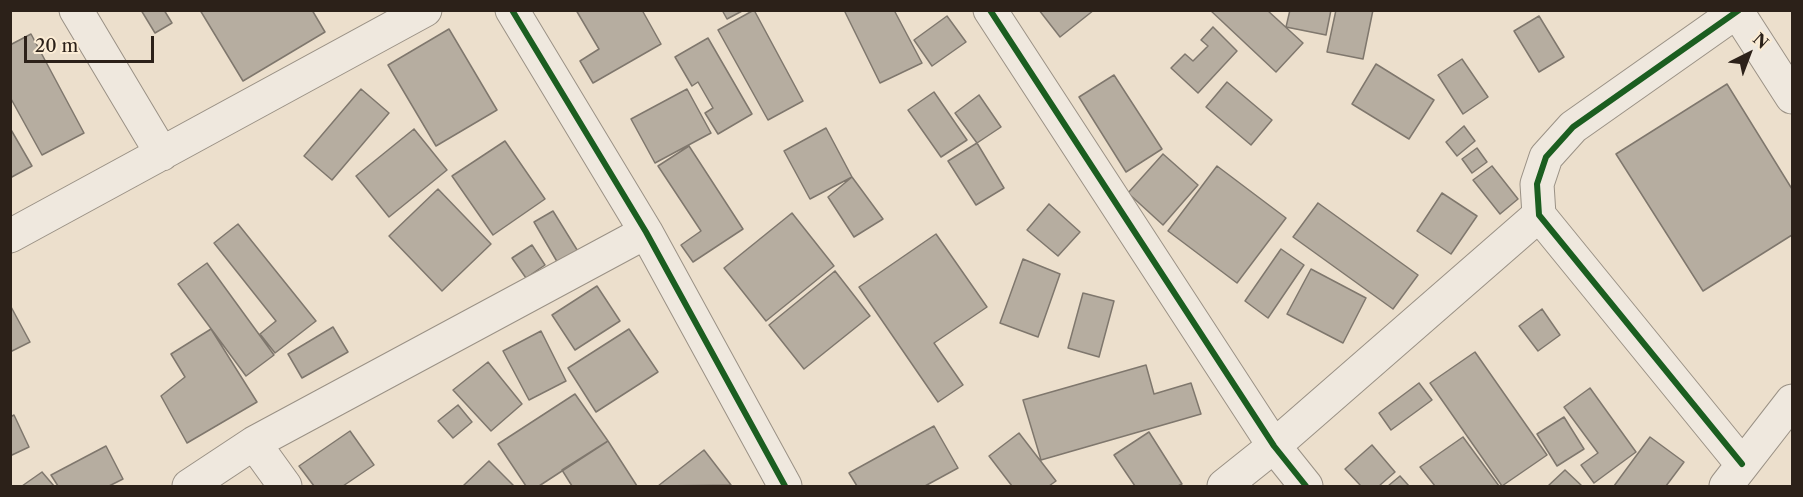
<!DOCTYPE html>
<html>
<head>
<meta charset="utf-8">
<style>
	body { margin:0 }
	#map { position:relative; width:1803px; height:497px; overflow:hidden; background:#ecdfcc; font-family:"Libre Caslon Text",serif }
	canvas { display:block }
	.frame { position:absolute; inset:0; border:12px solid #2c2119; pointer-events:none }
	.north { position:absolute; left:1719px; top:24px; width:60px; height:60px; -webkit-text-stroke:4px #fbecd5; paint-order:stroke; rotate:42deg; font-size:16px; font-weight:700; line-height:24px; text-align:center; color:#2c2119 }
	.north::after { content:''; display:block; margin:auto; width:21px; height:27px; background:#2c2119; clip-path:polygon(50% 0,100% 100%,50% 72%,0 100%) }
	.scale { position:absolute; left:24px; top:36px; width:130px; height:27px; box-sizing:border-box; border:3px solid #2c2119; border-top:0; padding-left:8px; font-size:18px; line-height:21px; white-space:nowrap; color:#2c2119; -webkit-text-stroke:4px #fbecd5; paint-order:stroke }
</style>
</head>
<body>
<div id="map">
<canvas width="1803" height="497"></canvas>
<div class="frame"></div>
<div class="north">N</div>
<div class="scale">20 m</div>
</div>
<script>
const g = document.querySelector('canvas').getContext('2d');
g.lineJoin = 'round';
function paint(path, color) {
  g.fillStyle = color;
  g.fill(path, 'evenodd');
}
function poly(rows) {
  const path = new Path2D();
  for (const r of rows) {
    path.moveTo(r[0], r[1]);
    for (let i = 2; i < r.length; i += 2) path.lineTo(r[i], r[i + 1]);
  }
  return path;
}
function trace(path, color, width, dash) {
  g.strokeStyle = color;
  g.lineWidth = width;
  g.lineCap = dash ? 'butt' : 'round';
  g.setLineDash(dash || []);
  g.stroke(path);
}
const building = poly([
	[141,10,164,10,172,23,155,33,141,10],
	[200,10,312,10,325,32,243,81,200,10],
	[576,10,642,10,661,44,593,83,580,61,599,49,576,10],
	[722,10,744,10,727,19,722,10],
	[754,10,803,101,768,120,718,30,754,10],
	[848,10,894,10,922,63,880,83,845,12,848,10],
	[1039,10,1094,10,1060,37,1039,10],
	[1210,10,1267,10,1303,43,1276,72,1210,10],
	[1290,10,1331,10,1326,35,1286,27,1290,10],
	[1336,10,1373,10,1363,59,1327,52,1336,10],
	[947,16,966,42,932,66,914,40,947,16],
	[1539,16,1564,57,1539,72,1514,31,1539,16],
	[1213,27,1237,51,1198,93,1171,68,1185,54,1193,61,1208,46,1201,40,1213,27],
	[449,29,497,110,436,146,388,65,449,29],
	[31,34,84,133,42,155,10,97,10,45,31,34],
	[708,38,752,114,718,134,705,113,713,108,698,82,692,86,675,57,708,38],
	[1462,59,1488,97,1463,114,1438,75,1462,59],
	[1376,64,1434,100,1409,139,1352,104,1376,64],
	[1114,75,1162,149,1126,172,1079,97,1114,75],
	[1227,82,1272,120,1251,145,1206,107,1227,82],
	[1727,84,1792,189,1792,235,1703,291,1616,154,1727,84],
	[361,89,389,113,332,180,304,156,361,89],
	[687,89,711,133,655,163,631,119,687,89],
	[934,92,967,140,941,157,908,110,934,92],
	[979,95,1001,127,977,143,955,113,979,95],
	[1464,126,1475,141,1457,156,1446,142,1464,126],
	[10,128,32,166,10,178,10,128],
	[826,128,852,177,810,199,784,151,826,128],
	[414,129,447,170,389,217,356,176,414,129],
	[505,141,545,199,493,235,452,176,505,141],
	[977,143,1004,188,976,205,948,161,977,143],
	[689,146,743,229,693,262,681,245,701,231,658,166,689,146],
	[1477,148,1487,162,1472,173,1462,159,1477,148],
	[1163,154,1198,185,1163,225,1128,193,1163,154],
	[1217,166,1286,218,1237,283,1168,231,1217,166],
	[1492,166,1518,199,1500,214,1473,180,1492,166],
	[852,177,883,219,854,237,828,197,852,177],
	[438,189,491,244,442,291,389,236,438,189],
	[1442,193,1477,216,1451,254,1417,231,1442,193],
	[1318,203,1418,275,1393,309,1293,237,1318,203],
	[1049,204,1080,232,1058,256,1027,230,1049,204],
	[553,211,579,253,559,265,534,222,553,211],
	[792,213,834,266,766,321,724,268,792,213],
	[238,224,316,321,275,353,260,334,276,321,214,243,238,224],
	[936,234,987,307,934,343,963,385,938,402,859,287,936,234],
	[532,245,545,265,526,278,512,258,532,245],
	[1281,249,1304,265,1268,318,1245,301,1281,249],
	[1023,259,1060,274,1038,337,1000,323,1023,259],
	[207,263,274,355,246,376,178,284,207,263],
	[1311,269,1366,298,1343,343,1287,314,1311,269],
	[835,271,870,316,804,369,769,325,835,271],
	[597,286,620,321,575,350,552,315,597,286],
	[1083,293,1114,301,1099,357,1068,348,1083,293],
	[10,305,30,342,10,352,10,305],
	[1542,309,1560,335,1538,351,1519,326,1542,309],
	[333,327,348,352,302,378,288,354,333,327],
	[211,329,257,402,187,443,161,396,185,377,171,354,211,329],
	[629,329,658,372,596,412,568,368,629,329],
	[541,331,566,381,529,400,503,351,541,331],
	[1475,352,1547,455,1502,486,1430,383,1475,352],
	[488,362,522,404,491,431,453,390,488,362],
	[1146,365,1154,394,1191,383,1201,414,1041,460,1023,400,1146,365],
	[1419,383,1432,400,1391,430,1379,413,1419,383],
	[1590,388,1636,452,1594,483,1581,465,1598,453,1564,407,1590,388],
	[575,394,608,441,539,486,526,486,498,444,575,394],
	[458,405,472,422,453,438,438,421,458,405],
	[14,415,29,447,12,455,10,452,10,417,14,415],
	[1564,417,1584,449,1557,466,1537,434,1564,417],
	[934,426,958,468,925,486,857,486,849,473,934,426],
	[350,431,374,465,343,486,314,486,299,466,350,431],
	[1149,432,1182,484,1178,486,1135,486,1114,455,1149,432],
	[1019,433,1056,481,1049,486,1012,486,989,456,1019,433],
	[1463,437,1499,486,1435,486,1420,467,1463,437],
	[1650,437,1684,462,1666,486,1614,486,1650,437],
	[608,441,637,486,572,486,562,470,608,441],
	[1372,445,1395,472,1379,486,1361,486,1345,469,1372,445],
	[106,446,123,479,109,486,58,486,51,475,106,446],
	[704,450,731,485,658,486,704,450],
	[489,461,514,486,463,486,489,461],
	[1565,470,1582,486,1548,486,1565,470],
	[42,472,54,486,22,486,42,472],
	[1400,476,1409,486,1388,486,1400,476]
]);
paint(building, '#b6ada0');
trace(building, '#7f776d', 1.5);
const minor = poly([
	[76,10,162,154],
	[512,10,646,232,785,486],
	[990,10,1274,446,1306,486],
	[1736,10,1792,97],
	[1739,10,1573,127,1546,157,1537,184,1539,215,1742,464],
	[10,236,425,10],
	[254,443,646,232],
	[189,486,254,443,285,486],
	[1224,486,1274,446,1539,215],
	[1726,486,1792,401]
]);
trace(minor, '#9a9185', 35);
trace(minor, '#efe8de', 33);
trace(poly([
	[512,10,646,232,785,486],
	[990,10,1274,446,1306,486],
	[1739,10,1573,127,1546,157,1537,184,1539,215,1742,464]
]), '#1b5e20', 6);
</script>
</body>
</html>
